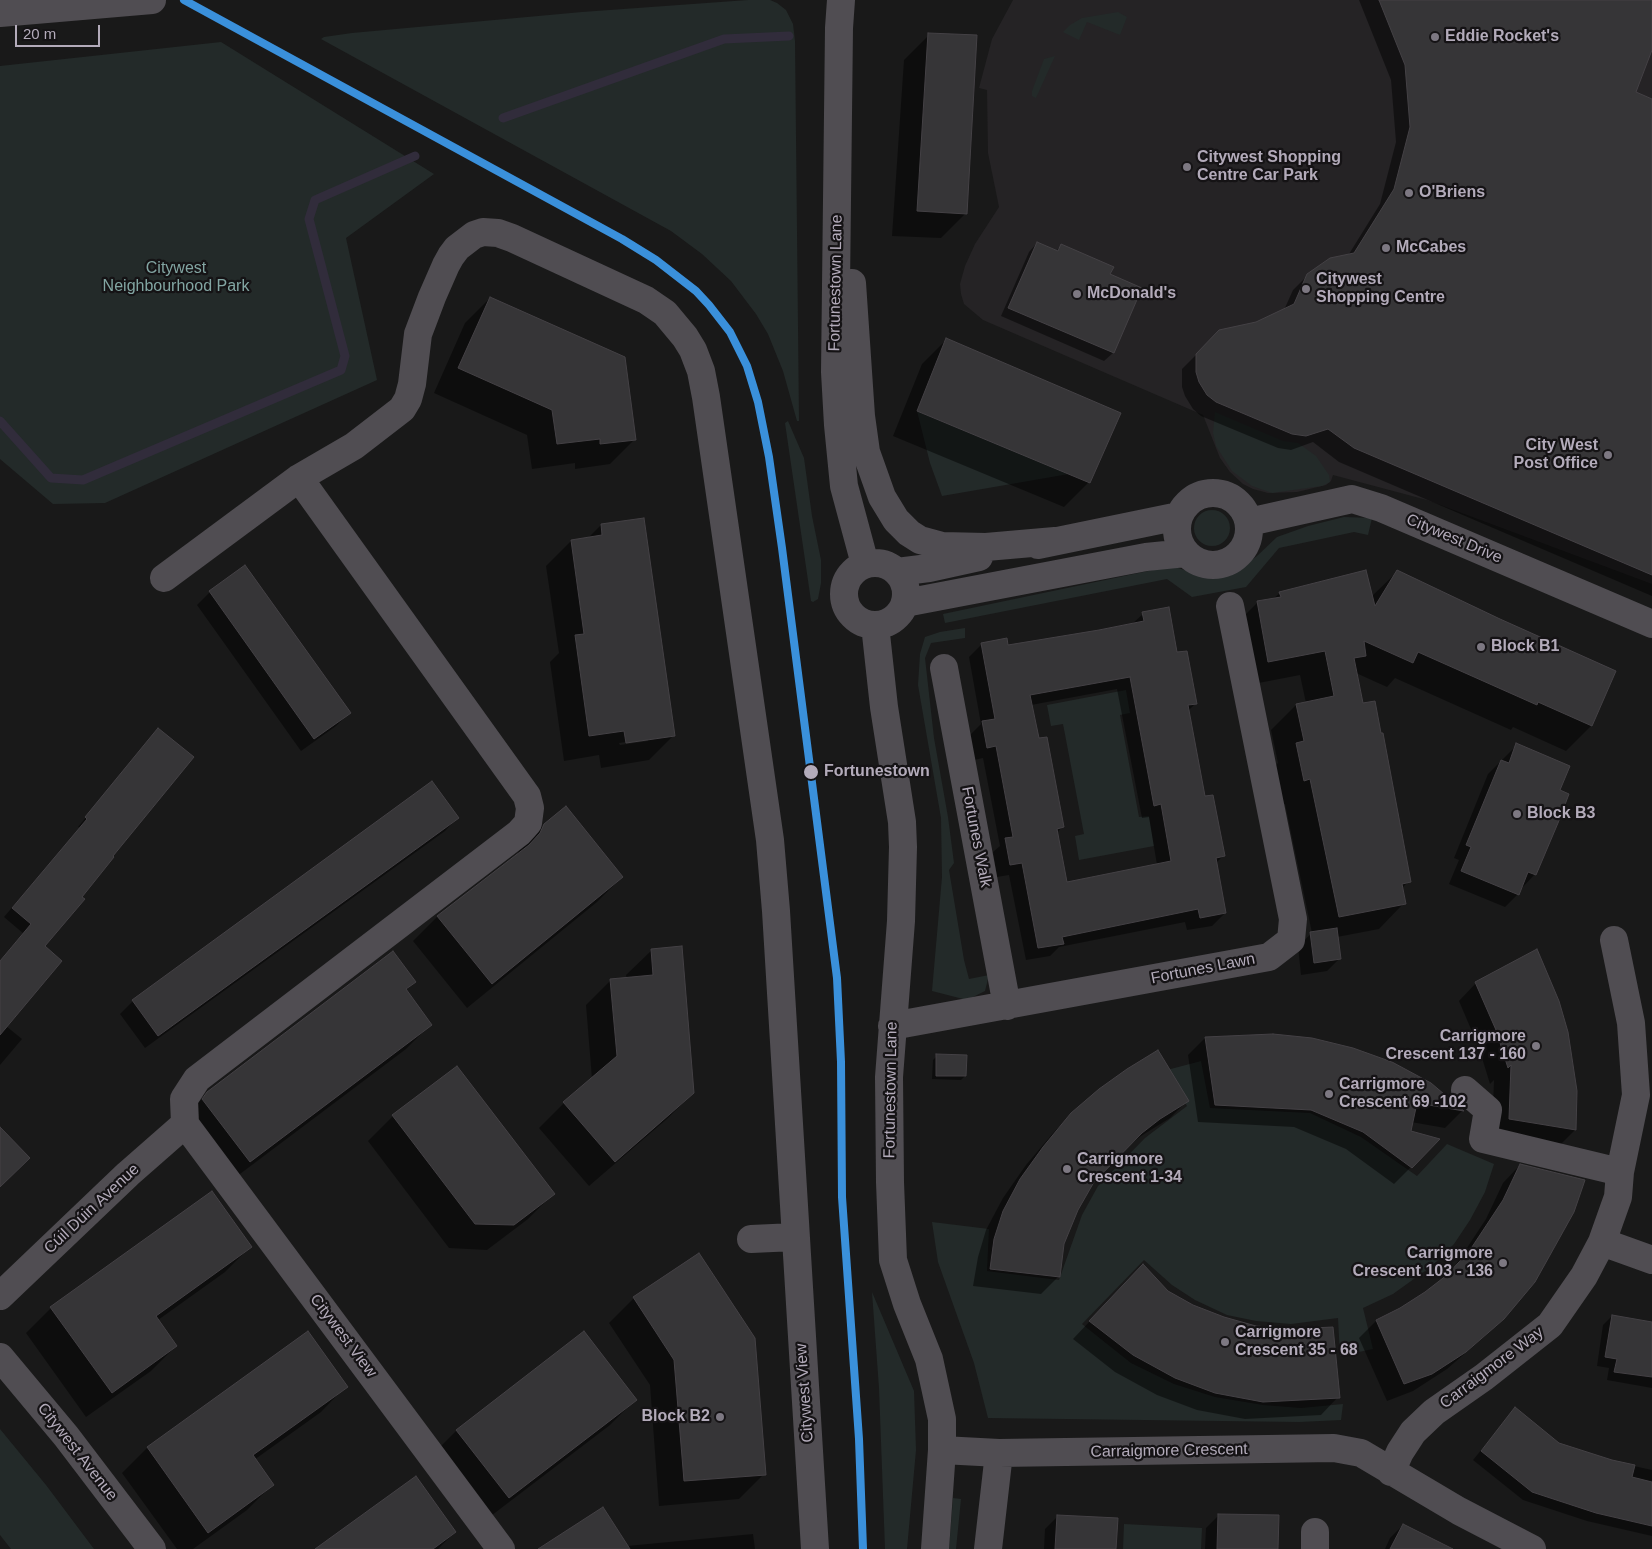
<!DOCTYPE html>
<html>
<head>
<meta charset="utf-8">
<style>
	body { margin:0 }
	#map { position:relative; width:1652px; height:1549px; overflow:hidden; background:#191919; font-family:Helvetica,sans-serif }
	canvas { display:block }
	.scale { position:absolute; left:15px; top:25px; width:85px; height:22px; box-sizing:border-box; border:2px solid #b3abba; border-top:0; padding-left:6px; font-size:15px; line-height:18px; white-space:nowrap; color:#b3abba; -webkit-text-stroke:4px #151315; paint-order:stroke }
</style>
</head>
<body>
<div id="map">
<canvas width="1652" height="1549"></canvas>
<div class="scale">20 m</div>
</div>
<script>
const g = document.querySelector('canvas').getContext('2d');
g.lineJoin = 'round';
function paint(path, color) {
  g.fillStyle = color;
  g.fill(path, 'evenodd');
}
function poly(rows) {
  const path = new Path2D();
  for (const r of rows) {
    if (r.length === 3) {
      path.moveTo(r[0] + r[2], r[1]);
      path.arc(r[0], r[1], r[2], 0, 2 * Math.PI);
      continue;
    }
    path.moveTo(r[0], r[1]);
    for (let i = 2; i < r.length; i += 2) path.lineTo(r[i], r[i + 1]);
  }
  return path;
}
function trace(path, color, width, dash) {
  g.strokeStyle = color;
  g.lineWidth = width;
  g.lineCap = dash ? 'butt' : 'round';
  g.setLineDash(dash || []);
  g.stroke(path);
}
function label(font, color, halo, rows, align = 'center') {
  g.font = font + ' Helvetica,sans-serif';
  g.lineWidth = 4.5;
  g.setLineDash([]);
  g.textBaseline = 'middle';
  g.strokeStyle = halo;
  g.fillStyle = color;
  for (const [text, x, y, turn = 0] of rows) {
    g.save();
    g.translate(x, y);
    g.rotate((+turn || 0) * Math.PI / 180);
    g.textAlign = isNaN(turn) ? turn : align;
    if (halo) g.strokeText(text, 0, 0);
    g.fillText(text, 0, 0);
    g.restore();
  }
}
paint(poly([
	[1013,0,1652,0,1652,584,1427,500,1333,475,1331,481,1326,485,1297,492,1268,493,1253,489,1243,484,1230,472,1220,458,1203,415,983,320,964,304,961,294,960,284,965,266,975,244,999,207,988,153,987,90,979,88,992,39]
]), '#252325');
paint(poly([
	[748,0,770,0,777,3,786,10,793,24,795,41,799,421,797,421,783,371,768,334,756,314,731,281,702,254,671,231,321,39,324,37,352,33,582,12],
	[1118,12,1127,17,1120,35,1087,22,1079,40,1063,32,1070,25,1082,18],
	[221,42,434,174,346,238,377,380,105,503,53,504,0,459,0,66],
	[1055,56,1036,98,1032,96,1032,91,1044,59],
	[917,411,1069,474,942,496,930,463],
	[1215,412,1283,441,1298,443,1316,456,1329,475,1330,482,1322,486,1272,493,1252,486,1232,471,1216,446,1213,433],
	[788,421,804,458,812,516,821,560,821,583,818,599,813,602,811,601,785,423],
	[1212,528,18],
	[1344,517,1372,518,1368,535,1354,532,1279,548,1246,587,1192,597,1167,579,945,623,943,614,1172,566,1203,576,1232,575,1257,556,1277,537,1308,526],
	[965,628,965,638,931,643,925,658,934,738,948,817,954,863,949,870,964,960,969,979,989,975,985,991,967,1000,932,991,942,877,941,818,918,685,920,654,925,637,940,632],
	[1126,690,1130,713,1120,715,1139,817,1149,816,1154,846,1079,860,1075,836,1084,834,1063,724,1051,726,1047,705],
	[1201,1061,1210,1108,1310,1113,1361,1137,1417,1176,1447,1144,1494,1164,1485,1192,1470,1220,1454,1244,1432,1266,1393,1294,1363,1308,1373,1349,1340,1356,1338,1318,1291,1324,1256,1321,1227,1315,1195,1300,1172,1285,1144,1260,1082,1324,1131,1363,1174,1384,1215,1397,1263,1405,1301,1408,1343,1404,1341,1420,1299,1422,988,1418,974,1363,938,1262,932,1222,989,1229,987,1271,1059,1280,1082,1215,1098,1186,1145,1138,1187,1106,1167,1070],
	[872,1292,914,1391,916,1450,907,1549,885,1549,879,1388],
	[0,1429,46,1485,94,1549,11,1549,0,1535],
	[953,1498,961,1499,956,1549,949,1549],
	[1124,1524,1202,1528,1201,1549,1123,1549]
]), '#232a29');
paint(poly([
	[1359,0,1652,0,1652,47,1634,93,1652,101,1652,596,1339,462,1313,442,1291,450,1278,448,1201,416,1193,409,1185,396,1182,387,1182,369,1205,346,1284,310,1293,290,1308,275,1349,254,1380,204,1396,142,1391,80],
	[929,35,966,213,941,238,892,236,904,60],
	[1037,243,1056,251,1061,246,1109,275,1141,289,1113,353,1104,361,1001,316,1029,252],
	[490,298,635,439,610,464,575,469,575,463,532,469,527,435,434,393,465,323],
	[947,339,1089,482,1064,507,893,436,922,364],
	[601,525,674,735,649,760,601,768,599,755,564,761,550,662,559,653,546,566,571,541,588,538],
	[648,739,648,741,620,745,619,743],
	[245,567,349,713,336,726,301,751,197,605,210,592],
	[1397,572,1499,620,1615,672,1591,726,1566,751,1513,727,1511,730,1395,678,1387,687,1356,673,1362,705,1409,881,1401,889,1404,903,1379,929,1337,937,1340,958,1327,971,1301,975,1298,946,1312,933,1285,804,1279,805,1272,769,1278,763,1271,730,1296,705,1306,703,1300,675,1243,686,1233,627,1258,602,1273,599,1280,593,1371,597],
	[1143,614,1176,654,1196,703,1188,711,1204,798,1223,856,1215,864,1225,913,1212,926,1187,930,1185,922,1059,947,1050,956,1026,960,1009,875,997,877,993,852,1000,846,983,758,974,760,970,735,981,724,969,657,982,644,1007,647,1132,624],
	[1117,689,1142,818,1149,817,1157,865,1066,883,1057,833,1062,827,1038,740,1031,705],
	[158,730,44,946,6,1026,22,1039,0,1065,0,962,24,934,4,917,80,828,78,827],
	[1517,745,1559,791,1535,874,1522,888,1521,887,1518,894,1505,907,1449,884,1459,860,1454,858,1488,774],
	[457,818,445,831,145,1048,120,1014,133,1001],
	[544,825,622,877,597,902,467,1008,413,941,438,916,516,856,519,851],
	[652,950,693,1093,668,1118,589,1186,539,1128,564,1103,592,1079,586,1005,611,980,627,979,626,975],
	[414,982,405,991,431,1024,406,1049,224,1186,182,1118,208,1093],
	[1476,983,1575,1130,1558,1147,1492,1136,1494,1080,1490,1084,1479,1048,1459,1001],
	[1205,1038,1430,1084,1462,1111,1445,1128,1411,1122,1409,1132,1411,1167,1394,1184,1346,1149,1294,1127,1198,1122,1188,1055],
	[937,1056,965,1076,961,1080,932,1079,933,1060],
	[1187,1101,1170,1118,1141,1136,1125,1149,1093,1181,1077,1210,1062,1243,1059,1276,1041,1294,973,1286,978,1257,986,1230,1003,1198,1026,1165,1054,1132,1072,1114],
	[393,1116,553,1194,528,1219,487,1250,449,1248,368,1141],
	[1520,1165,1573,1212,1554,1248,1534,1281,1503,1318,1485,1336,1447,1369,1413,1391,1387,1401,1359,1338,1376,1321,1401,1310,1445,1278,1453,1269,1486,1219,1503,1183],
	[211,1193,250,1247,225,1272,158,1320,176,1346,151,1371,86,1417,26,1333,51,1308],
	[1126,1283,1168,1292,1338,1397,1321,1415,1245,1419,1197,1410,1157,1395,1115,1372,1073,1339],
	[634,1298,764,1474,739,1499,659,1506,650,1385,609,1323],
	[1612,1316,1652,1323,1652,1388,1607,1380,1609,1368,1597,1366,1603,1325],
	[308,1332,346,1386,321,1412,254,1460,272,1485,247,1510,193,1549,177,1549,122,1473,147,1448],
	[635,1400,610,1425,483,1522,432,1455,457,1430],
	[1515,1409,1559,1444,1611,1461,1652,1470,1652,1536,1587,1521,1523,1500,1473,1460],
	[1219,1515,1277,1549,1205,1549,1206,1528],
	[1058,1516,1115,1549,1044,1549,1045,1529],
	[1403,1525,1450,1549,1385,1549,1390,1538],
	[455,1532,438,1549,317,1549],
	[753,1534,755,1549,541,1549,627,1546]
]), '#0007');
trace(poly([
	[503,118,724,39,789,36],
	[0,421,51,478,83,480,341,370,345,356,309,219,315,200,415,156]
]), '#312c3b', 9);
const building = poly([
	[1379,0,1652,0,1652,50,1636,92,1652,99,1652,575,1354,448,1328,429,1306,436,1292,434,1216,402,1207,395,1199,382,1196,372,1196,354,1219,330,1256,322,1294,304,1307,274,1330,258,1354,253,1394,189,1410,127,1405,65,1379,0],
	[928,33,977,35,967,214,917,211,928,33],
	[1037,242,1058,251,1061,244,1114,267,1110,274,1142,288,1114,353,1008,308,1037,242],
	[490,297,625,357,636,440,600,444,600,439,557,444,552,410,458,368,490,297],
	[946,338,1121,413,1090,483,917,411,946,338],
	[644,518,675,736,626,743,624,731,589,736,575,635,584,634,571,540,602,535,601,524,644,518],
	[245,565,351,713,314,739,209,591,245,565],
	[1366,570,1375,606,1397,570,1500,619,1616,671,1592,726,1538,702,1537,705,1418,652,1413,663,1364,641,1366,656,1354,658,1363,703,1375,701,1381,733,1383,733,1411,882,1402,884,1406,904,1339,917,1310,779,1304,781,1296,743,1304,741,1296,704,1334,696,1325,651,1268,662,1257,601,1281,597,1279,592,1366,570],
	[1169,607,1177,652,1187,651,1197,704,1188,705,1205,796,1213,795,1225,856,1216,858,1226,913,1200,918,1198,909,1062,937,1064,944,1038,948,1022,863,1010,865,1005,838,1013,837,996,746,987,748,982,721,995,719,981,643,1007,638,1008,645,1099,630,1144,621,1142,612,1169,607],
	[1130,677,1154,806,1161,804,1171,861,1067,882,1057,829,1064,827,1047,737,1039,738,1030,695,1130,677],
	[158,728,194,757,113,856,114,857,82,897,85,899,45,946,62,961,0,1035,0,961,31,924,12,908,87,819,85,817,158,728],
	[1516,743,1570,766,1560,790,1569,794,1558,823,1536,875,1528,872,1519,895,1461,871,1471,847,1466,845,1501,760,1509,763,1516,743],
	[432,781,459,818,158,1036,132,1000,432,781],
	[566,806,623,877,492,984,437,916,529,845,540,833,544,824,566,806],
	[1337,928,1341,959,1314,963,1310,932,1337,928],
	[682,946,694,1093,615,1162,563,1102,617,1056,610,979,653,975,651,949,682,946],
	[1537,949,1559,1001,1568,1032,1577,1091,1576,1130,1509,1119,1511,1065,1508,1068,1496,1030,1475,982,1537,949],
	[393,951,416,982,406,989,432,1025,250,1162,202,1099,207,1092,393,951],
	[1273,1034,1312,1038,1353,1048,1392,1062,1431,1083,1464,1111,1417,1103,1411,1131,1440,1139,1412,1168,1363,1132,1311,1110,1215,1105,1205,1037,1273,1034],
	[1158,1050,1189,1101,1160,1119,1142,1133,1094,1182,1078,1210,1064,1244,1060,1277,990,1269,994,1239,1003,1211,1020,1179,1043,1147,1071,1113,1099,1089,1127,1069,1158,1050],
	[936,1054,967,1055,966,1076,936,1076,936,1054],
	[457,1066,555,1194,514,1225,475,1224,392,1115,457,1066],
	[0,1127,30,1158,0,1187,0,1127],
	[1520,1164,1585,1180,1574,1212,1535,1282,1504,1319,1466,1352,1432,1374,1404,1384,1376,1320,1400,1308,1425,1292,1447,1275,1470,1250,1503,1200,1520,1164],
	[212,1191,252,1247,156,1316,177,1346,112,1393,50,1307,212,1191],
	[699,1253,755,1338,766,1475,684,1481,674,1360,633,1297,699,1253],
	[1143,1264,1168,1291,1193,1305,1224,1317,1256,1326,1292,1329,1333,1327,1340,1398,1263,1402,1215,1393,1175,1378,1133,1355,1089,1321,1143,1264],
	[1612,1315,1652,1322,1652,1377,1614,1372,1617,1359,1605,1357,1612,1315],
	[308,1331,348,1387,253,1455,274,1485,208,1533,147,1447,308,1331],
	[584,1331,637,1400,509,1498,456,1430,584,1331],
	[1515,1407,1559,1443,1612,1460,1635,1465,1632,1477,1652,1482,1652,1526,1596,1513,1532,1492,1481,1451,1515,1407],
	[416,1476,456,1532,433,1549,315,1549,416,1476],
	[603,1507,630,1549,538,1549,603,1507],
	[1218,1514,1279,1515,1278,1549,1217,1549,1218,1514],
	[1057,1515,1118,1518,1116,1549,1055,1549,1057,1515],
	[1403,1524,1453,1549,1390,1549,1403,1524]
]);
paint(building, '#363537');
trace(building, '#444145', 1);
trace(poly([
	[841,0,839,28,835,372,838,425,844,486,865,564],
	[0,13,152,0],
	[852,283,861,416,866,452,882,497,896,520,909,533,920,540,942,546,986,547,1055,541],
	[1213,529,36],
	[1249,522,1352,499,1381,508,1652,624],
	[1038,545,1179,516],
	[875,594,31],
	[897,572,929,568,979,557],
	[164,578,299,478,354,446,402,409,408,399,412,384,418,334,432,297,446,265,451,256,457,248,474,235,483,232,498,233,512,238,646,300,665,313,685,337,693,350,701,371,706,397,770,840,776,911,815,1549],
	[905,603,1146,557,1186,553],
	[875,625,884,707,902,822,903,847,901,921,889,1077,890,1182,893,1260,907,1304,929,1359,942,1419,942,1450,935,1549],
	[944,668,1007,1006],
	[892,1026,1269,957,1291,940,1293,919,1230,606],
	[1465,1090,1488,1110,1483,1139,1620,1172],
	[185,1124,184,1099,197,1079,519,833,528,823,530,808,527,796,299,478],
	[185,1124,501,1549],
	[751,1239,795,1237],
	[1602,1242,1652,1260],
	[0,1296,128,1174,185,1124],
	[0,1357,66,1436,152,1549],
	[942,1450,999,1453,1334,1448,1361,1453,1459,1511,1532,1549],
	[1391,1472,1400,1452,1413,1432,1434,1412,1484,1377,1550,1325,1584,1276,1602,1242,1618,1197,1620,1172,1636,1095,1631,1023,1614,940],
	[988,1549,999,1453],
	[1315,1549,1315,1532]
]), '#504d52', 28);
trace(poly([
	[184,0,622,239,656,260,696,291,709,305,730,332,747,366,758,402,769,457,782,548,837,978,841,1062,842,1197,859,1439,863,1549]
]), '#3a90db', 8);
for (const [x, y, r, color] of [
	[1435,37,5,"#7d7882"],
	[1187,167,5,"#7d7882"],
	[1409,193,5,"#7d7882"],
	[1386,248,5,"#7d7882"],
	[1306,289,5,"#7d7882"],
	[1077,294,5,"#7d7882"],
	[1608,455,5,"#7d7882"],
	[1481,647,5,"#7d7882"],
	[811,772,8,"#b3abba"],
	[1517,814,5,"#7d7882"],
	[1536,1046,5,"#7d7882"],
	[1329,1094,5,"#7d7882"],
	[1067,1169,5,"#7d7882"],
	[1503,1263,5,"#7d7882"],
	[1225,1342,5,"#7d7882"],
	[720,1417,5,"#7d7882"]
]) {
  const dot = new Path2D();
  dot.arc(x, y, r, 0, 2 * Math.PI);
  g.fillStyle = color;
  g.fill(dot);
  trace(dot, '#151315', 2);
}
label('bold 16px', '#b3abba', '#151315', [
	["Eddie Rocket's",1445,37],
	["Citywest Shopping",1197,158],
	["Centre Car Park",1197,176],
	["O'Briens",1419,193],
	["McCabes",1396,248],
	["Citywest",1316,280],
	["Shopping Centre",1316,298],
	["McDonald's",1087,294],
	["City West",1598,446,"right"],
	["Post Office",1598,464,"right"],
	["Block B1",1491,647],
	["Block B3",1527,814],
	["Carrigmore",1526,1037,"right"],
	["Crescent 137 - 160",1526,1055,"right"],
	["Carrigmore",1339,1085],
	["Crescent 69 -102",1339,1103],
	["Carrigmore",1077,1160],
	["Crescent 1-34",1077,1178],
	["Carrigmore",1493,1254,"right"],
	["Crescent 103 - 136",1493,1272,"right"],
	["Carrigmore",1235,1333],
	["Crescent 35 - 68",1235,1351],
	["Block B2",710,1417,"right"]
], 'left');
label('16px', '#82a5a2', '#151315', [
	["Citywest",176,269],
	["Neighbourhood Park",176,287]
]);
label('16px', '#b3abba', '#151315', [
	["Fortunestown Lane",836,283,-89],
	["Citywest Drive",1454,539,23],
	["Fortunes Walk",976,837,79],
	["Fortunes Lawn",1203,969,-11],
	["Fortunestown Lane",891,1090,-89],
	["Cúil Dúin Avenue",92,1209,-43],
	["Citywest View",343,1336,53],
	["Carraigmore Way",1492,1368,-37],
	["Citywest View",805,1393,-94],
	["Carraigmore Crescent",1169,1451,-1],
	["Citywest Avenue",77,1452,52]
]);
label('bold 16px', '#b3abba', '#151315', [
	["Fortunestown",824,772]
], 'left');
</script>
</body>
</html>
